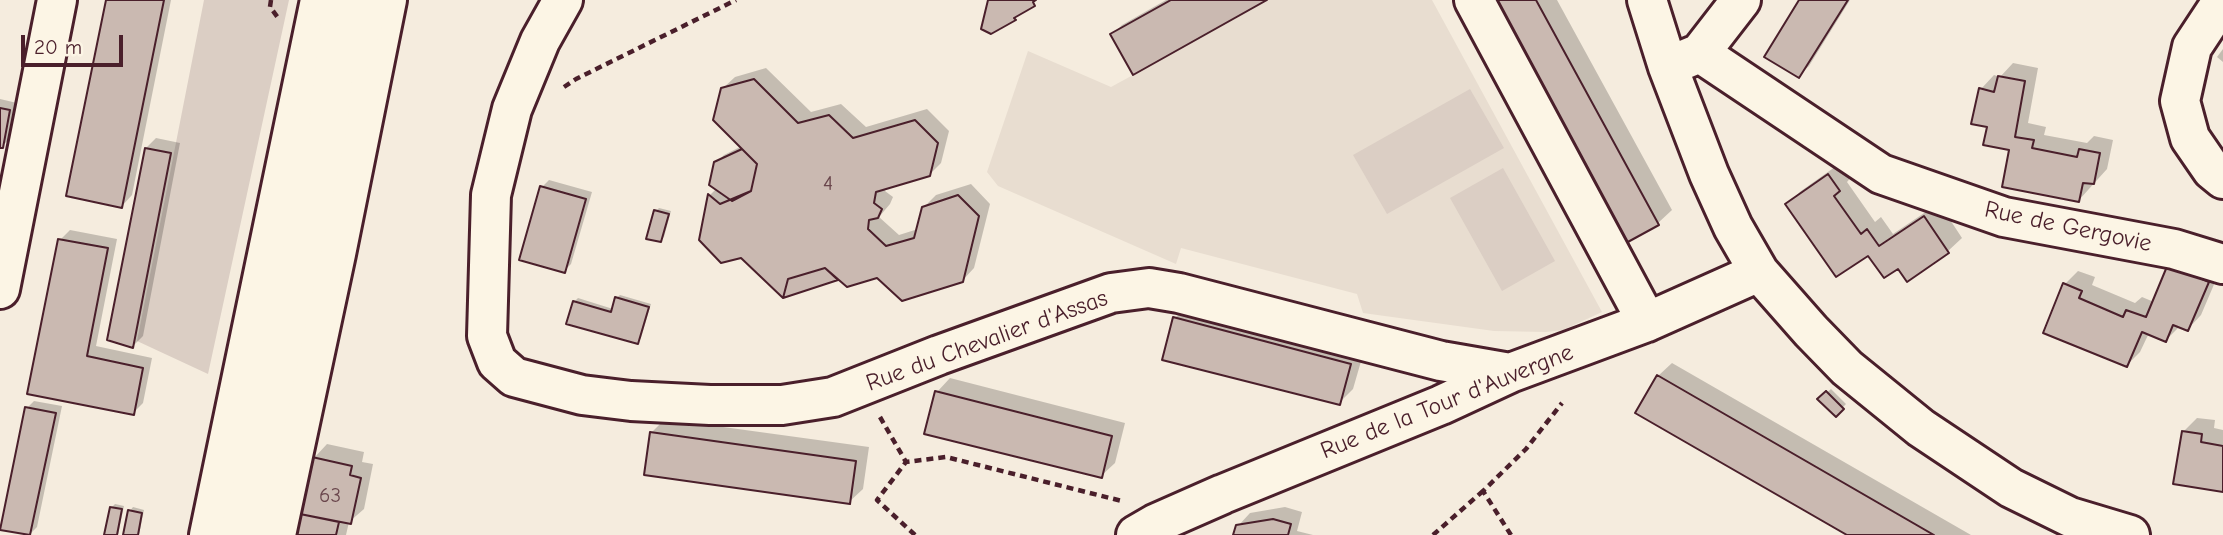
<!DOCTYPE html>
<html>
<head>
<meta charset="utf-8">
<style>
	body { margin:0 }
	#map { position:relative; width:2223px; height:535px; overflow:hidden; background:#f5ecde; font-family:"Comic Neue",sans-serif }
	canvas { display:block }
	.scale { position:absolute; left:21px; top:35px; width:102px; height:32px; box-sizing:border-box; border:4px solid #4a1f2b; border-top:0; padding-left:9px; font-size:21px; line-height:24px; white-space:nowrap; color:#4a1f2b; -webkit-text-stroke:5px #fcf5e5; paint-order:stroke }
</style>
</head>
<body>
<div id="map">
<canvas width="2223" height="535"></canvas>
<div class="scale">20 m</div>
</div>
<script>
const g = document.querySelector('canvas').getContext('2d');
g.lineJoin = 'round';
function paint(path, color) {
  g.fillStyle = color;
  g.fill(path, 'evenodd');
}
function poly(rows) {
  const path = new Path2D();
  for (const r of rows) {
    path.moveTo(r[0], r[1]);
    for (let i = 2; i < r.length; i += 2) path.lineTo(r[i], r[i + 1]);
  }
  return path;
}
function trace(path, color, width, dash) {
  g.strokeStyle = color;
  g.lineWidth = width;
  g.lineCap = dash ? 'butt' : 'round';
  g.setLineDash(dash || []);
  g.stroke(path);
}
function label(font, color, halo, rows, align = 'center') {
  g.font = font + ' "Comic Neue",sans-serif';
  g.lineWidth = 7;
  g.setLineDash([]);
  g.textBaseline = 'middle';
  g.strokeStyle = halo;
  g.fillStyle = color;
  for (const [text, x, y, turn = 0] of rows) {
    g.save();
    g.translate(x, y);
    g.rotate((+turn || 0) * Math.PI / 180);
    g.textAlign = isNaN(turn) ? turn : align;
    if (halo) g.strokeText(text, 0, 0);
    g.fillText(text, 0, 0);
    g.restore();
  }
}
paint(poly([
	[1171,0,1432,0,1602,312,1563,330,1546,332,1494,331,1363,313,1357,294,1181,248,1176,264,998,186,987,172,1028,51,1111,87,1133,75,1110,34]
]), '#e8ddd0');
paint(poly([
	[204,0,289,0,208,374,137,341],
	[1470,89,1504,148,1387,214,1353,155],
	[1503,168,1555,261,1502,291,1450,198]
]), '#dbcec4');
paint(poly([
	[108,0,171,0,132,195,122,206],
	[1166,0,1263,0,1112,35,1122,25],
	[1495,0,1557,0,1672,210,1658,223,1627,240],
	[1801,0,1850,0,1809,66,1798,76],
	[2223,49,2223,62,2217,57],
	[2013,63,2038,68,2028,123,2046,127,2044,135,2087,143,2094,136,2113,140,2107,169,2079,200,2011,149,1989,126,1981,89,1994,75,2000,77],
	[766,68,811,112,841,104,866,127,927,109,949,131,941,163,929,175,886,188,885,191,893,197,890,204,879,217,899,235,918,229,924,207,936,195,971,184,990,204,974,268,962,281,877,276,837,279,785,295,742,256,701,239,710,195,717,188,716,163,724,155,742,146,722,89,735,77],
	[0,99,17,103,10,139,2,146,0,146],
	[156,138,180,143,143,336,133,346,146,148],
	[1842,162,1852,176,1847,182,1875,222,1881,217,1893,234,1939,203,1962,238,1948,251,1907,280,1898,267,1868,254,1787,204,1801,191],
	[549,180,592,192,571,264,564,271,542,187],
	[659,208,671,211,664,237,660,240,656,211],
	[70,230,117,239,96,346,152,358,143,403,133,413,29,393,60,240],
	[2169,265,2221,268,2201,315,2188,329,2180,326,2166,340,2149,333,2140,352,2127,365,2065,284,2078,271,2095,277,2092,285,2135,303,2142,297,2154,302],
	[620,295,651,304,641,338,638,342,574,302,578,298,613,309,616,298],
	[1188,305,1364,351,1353,389,1339,403,1175,318],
	[1672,363,1971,535,1851,535,1658,376],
	[950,378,1125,423,1115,463,1101,476,937,392],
	[1831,389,1846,404,1836,414,1820,399],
	[34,401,62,406,37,527,30,534,27,408],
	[2197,418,2215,420,2214,428,2223,430,2223,491,2184,431],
	[665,419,869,447,863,489,849,502,651,433],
	[327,444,364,452,362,462,373,464,364,509,349,522,346,535,297,535,314,458],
	[115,504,124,506,118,535,106,535,112,507],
	[133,507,144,510,139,535,125,535,130,511],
	[1285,507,1302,512,1297,531,1313,535,1235,535,1238,526,1250,513]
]), '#0003');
const building = poly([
	[106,0,164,0,122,208,66,196,106,0],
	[988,0,1036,0,1033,2,1035,6,1014,18,1016,20,991,34,981,29,988,0],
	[1171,0,1267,0,1133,75,1110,34,1171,0],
	[1493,0,1536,0,1659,225,1626,243,1493,0],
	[1799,0,1848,0,1799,78,1764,57,1799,0],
	[1998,76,2025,81,2015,137,2034,140,2032,148,2077,157,2079,149,2100,153,2094,184,2083,183,2079,202,2002,187,2009,150,1983,145,1987,127,1971,124,1979,88,1994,92,1998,76],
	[754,79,798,123,829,115,853,138,915,120,938,143,930,176,876,192,874,203,882,209,878,218,869,220,868,229,886,246,914,238,922,207,958,195,979,216,963,282,902,301,877,278,847,287,825,268,788,279,783,298,741,258,721,263,699,240,708,194,720,204,751,191,757,164,713,120,721,88,754,79],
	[0,108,10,110,3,148,0,148,0,108],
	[145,148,171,153,133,348,107,340,145,148],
	[742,149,757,164,751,191,732,201,709,185,714,162,742,149],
	[1828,174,1840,191,1834,196,1861,234,1867,229,1879,246,1924,216,1949,253,1907,282,1898,269,1884,278,1868,256,1836,277,1785,204,1828,174],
	[540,186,586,199,565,273,519,260,540,186],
	[654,210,669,214,661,242,646,239,654,210],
	[58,239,108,248,87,356,143,368,134,415,27,394,58,239],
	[2168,264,2209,282,2188,331,2173,325,2166,342,2142,332,2127,367,2043,333,2063,283,2082,291,2079,298,2123,317,2126,310,2146,317,2168,264],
	[825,268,838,280,783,298,788,279,825,268],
	[615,297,649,307,638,344,566,324,573,301,611,312,615,297],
	[1173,317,1351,364,1340,405,1162,360,1173,317],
	[1657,375,1934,535,1847,535,1635,413,1657,375],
	[935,391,1112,436,1102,478,924,434,935,391],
	[1826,391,1844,409,1836,417,1817,399,1826,391],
	[25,407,56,413,30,535,0,530,25,407],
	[2182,431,2202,434,2201,442,2223,446,2223,492,2173,484,2182,431],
	[650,432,856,461,850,504,644,475,650,432],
	[312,457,352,466,350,475,361,478,351,524,300,514,312,457],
	[110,507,122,509,117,535,104,535,110,507],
	[128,510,142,513,138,535,123,535,128,510],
	[300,514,339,522,336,535,295,535,300,514],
	[1273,519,1291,524,1288,535,1233,535,1236,525,1273,519]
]);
paint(building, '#cab9b1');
trace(building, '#4a1f2b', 2);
const minor = poly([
	[563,0,540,41,512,109,491,195,487,336,497,362,514,377,582,395,631,401,710,405,782,405,833,397,939,355,1111,293,1149,288,1179,293,1441,361,1510,373],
	[1474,0,1647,322],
	[1647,0,1668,67,1709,174,1733,227,1759,272,1811,331,1847,368,1921,428,2011,488,2070,517,2130,535],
	[2223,0,2192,47,2180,101,2190,138,2212,170,2223,179],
	[1700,53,1881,174,2004,217,2174,249,2223,264],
	[1676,63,1700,53,1741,0],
	[0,289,57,0],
	[209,535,320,0],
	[276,535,336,254,387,0],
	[1136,535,1155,524,1223,494,1441,405,1510,373,1647,322,1759,272]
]);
const major = poly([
	[351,59,371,0],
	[238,535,252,488,328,127,342,0]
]);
trace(minor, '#4a1f2b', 44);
trace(major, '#4a1f2b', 44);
trace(poly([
	[271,0,270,7,279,19],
	[564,87,576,79,736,0],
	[880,417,906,462],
	[915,535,877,500,906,462,946,457,1122,501],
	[1433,535,1483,491],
	[1511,535,1483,491,1526,449,1562,403]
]), '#4a1f2b', 4.5, [7, 5]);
trace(minor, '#fcf5e5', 38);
trace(major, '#fcf5e5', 38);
label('21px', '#6a464c', null, [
	["4",828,184],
	["63",330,496]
]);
label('24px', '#4a1f2b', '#fcf5e5', [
	["Rue de Gergovie",2068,227,12],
	["Rue du Chevalier d'Assas",987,341,-20],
	["Rue de la Tour d'Auvergne",1447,402,-22]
]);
</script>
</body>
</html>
